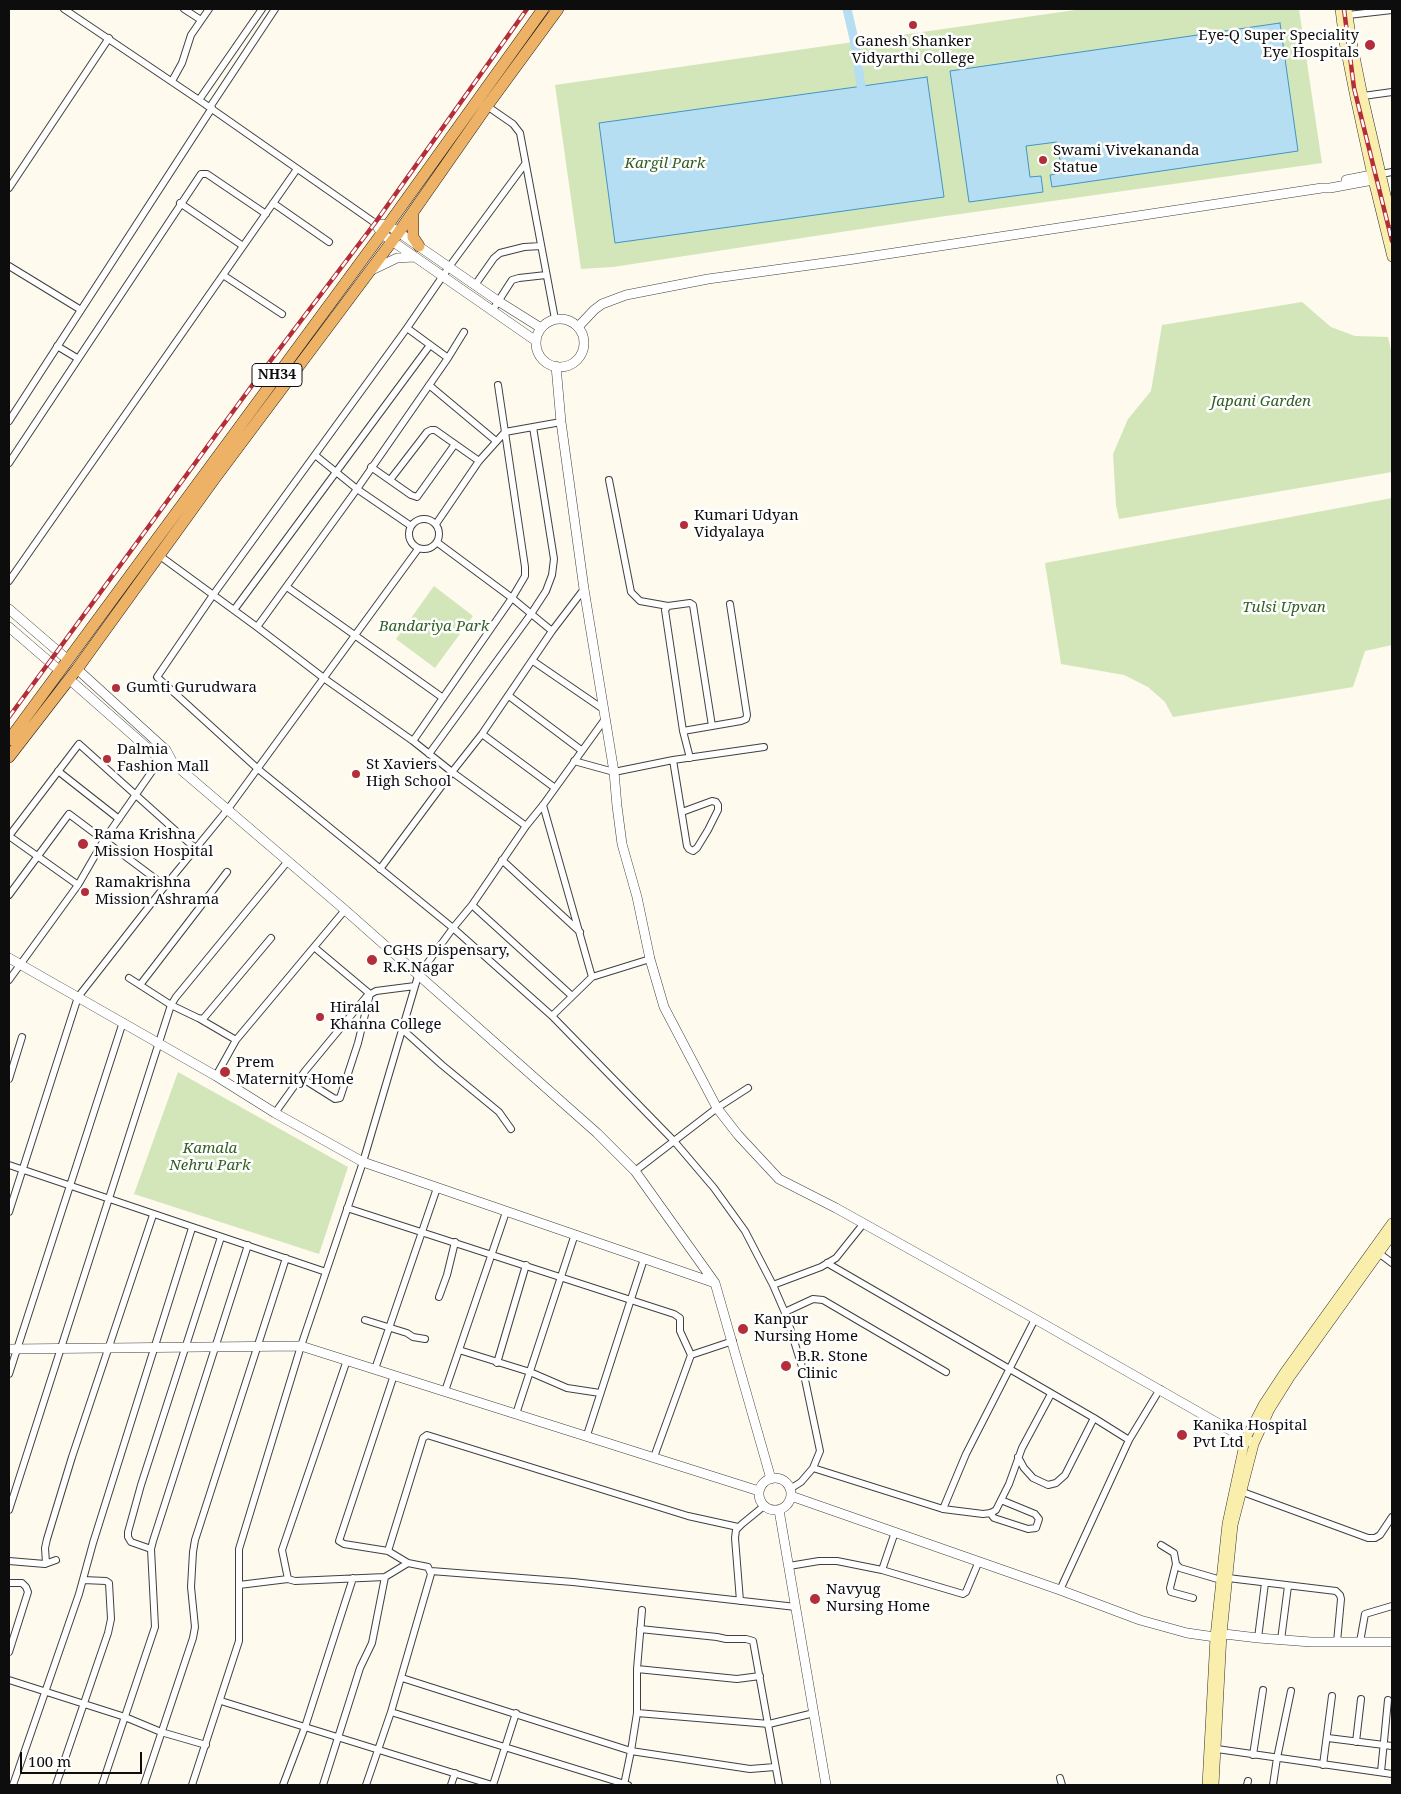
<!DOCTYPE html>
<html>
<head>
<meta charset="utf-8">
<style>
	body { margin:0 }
	#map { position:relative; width:1401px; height:1794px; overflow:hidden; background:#fefaee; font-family:"Noto Serif",serif }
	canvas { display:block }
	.frame { position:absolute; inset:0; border:10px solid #0d0d0d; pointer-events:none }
	.scale { position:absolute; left:20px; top:1752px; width:122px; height:22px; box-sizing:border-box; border:2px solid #0d0d0d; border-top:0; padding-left:6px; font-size:15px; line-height:18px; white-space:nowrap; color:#0d0d0d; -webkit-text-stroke:4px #fff; paint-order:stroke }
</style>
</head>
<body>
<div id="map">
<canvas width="1401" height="1794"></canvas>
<div class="frame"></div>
<div class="scale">100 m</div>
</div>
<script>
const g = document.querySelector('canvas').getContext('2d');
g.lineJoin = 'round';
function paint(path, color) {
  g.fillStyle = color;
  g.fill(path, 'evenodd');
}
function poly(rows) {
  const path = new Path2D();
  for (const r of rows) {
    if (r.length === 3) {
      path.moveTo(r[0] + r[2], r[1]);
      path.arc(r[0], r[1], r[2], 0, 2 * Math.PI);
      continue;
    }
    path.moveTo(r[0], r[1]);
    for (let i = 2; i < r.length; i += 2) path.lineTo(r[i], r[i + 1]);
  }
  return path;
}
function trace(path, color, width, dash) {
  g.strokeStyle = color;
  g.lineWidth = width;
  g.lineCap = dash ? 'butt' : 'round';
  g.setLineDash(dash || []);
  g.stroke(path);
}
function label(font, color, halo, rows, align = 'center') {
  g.font = font + ' "Noto Serif",serif';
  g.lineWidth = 5;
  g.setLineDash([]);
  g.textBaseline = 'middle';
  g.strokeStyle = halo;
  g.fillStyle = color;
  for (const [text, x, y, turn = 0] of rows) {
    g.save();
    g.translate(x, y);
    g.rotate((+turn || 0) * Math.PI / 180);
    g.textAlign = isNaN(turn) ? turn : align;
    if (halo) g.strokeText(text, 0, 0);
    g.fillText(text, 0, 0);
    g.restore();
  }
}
paint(poly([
	[1082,9,1299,9,1322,163,939,217,613,267,581,269,555,85],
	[1302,302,1331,327,1355,336,1388,337,1392,355,1392,472,1119,519,1116,505,1113,454,1128,419,1151,391,1162,325],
	[1392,498,1392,645,1365,651,1353,687,1173,717,1165,702,1148,687,1124,675,1061,664,1045,563],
	[434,586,473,616,435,668,396,639],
	[178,1072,348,1167,319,1254,134,1194]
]), '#d3e6ba');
const water = poly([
	[1280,23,1298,151,1052,187,1050,175,1062,173,1057,142,1026,146,1030,177,1041,176,1043,192,969,202,950,71,1280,23],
	[927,77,944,197,615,243,599,123,927,77]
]);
paint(water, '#b6def2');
trace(water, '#4295c4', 1);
trace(poly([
	[847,9,854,39,861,86]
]), '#b6def2', 9);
const minor = poly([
	[64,9,199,100,375,223],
	[184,9,201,20],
	[1348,15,1392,10],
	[172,81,182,63,191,35,209,9],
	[1363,96,1392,92],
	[199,100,262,9],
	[487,106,513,124,520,133,555,319],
	[210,107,275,9],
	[525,164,449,267,407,328,213,595,157,677,258,769,453,928,552,1016,674,1141,714,1188,745,1231,773,1285,786,1315,803,1370,820,1451,813,1468,801,1482,790,1489],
	[1381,174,1392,172],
	[9,188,109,38],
	[180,203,243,246],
	[273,203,329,242],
	[9,266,81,310],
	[223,275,282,314],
	[475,285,494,258,500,253,524,247,541,246],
	[492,311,512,280,519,278,546,275],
	[57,346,77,358],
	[448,358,464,332],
	[429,385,496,441],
	[9,421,212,108],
	[315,455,357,489,411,526],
	[9,463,201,174,207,174,266,214],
	[371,467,411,495,417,497,455,444],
	[390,480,427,432,431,430,435,430,479,461],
	[609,480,631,592,640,601,668,606],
	[424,534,15],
	[436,524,479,461,505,432,561,422],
	[438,543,512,598,552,631],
	[160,556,257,627,325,679,413,741,452,772,526,826],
	[9,581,297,169],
	[287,587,443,698],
	[234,610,430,345],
	[257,627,357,489,448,358,407,328],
	[533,661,603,709],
	[509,696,581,750],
	[712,726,693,605,690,603,668,606,665,610,683,731,741,721,746,719,747,715,730,604],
	[683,731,690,758],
	[482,734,555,788],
	[413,741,512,598,525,576,525,567,498,385],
	[429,754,531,614,546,591,552,575,554,559,533,427],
	[673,760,687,846,689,849,693,851,697,848,708,830,718,810,718,805,716,802,712,801,682,812],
	[574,761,614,772,673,760,764,747],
	[58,771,119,819],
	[543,805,592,977],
	[9,836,79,744,196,849],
	[9,836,78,885],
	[502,860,580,932],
	[380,869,452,772,482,734,552,631,584,589],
	[9,895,69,814,165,886],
	[472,905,572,996],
	[129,978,171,1005,198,1018,203,1019,271,938],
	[9,980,78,885,104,840,162,757],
	[140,985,227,872],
	[552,1016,592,977,650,959],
	[200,1019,236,1040],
	[402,1029,442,1065,499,1112,511,1129],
	[216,1076,236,1040,345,910],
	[300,1077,335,1099,340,1098,358,1043,370,994,314,947],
	[9,1079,22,1037],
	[275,1113,305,1071,367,996,376,991,415,986],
	[9,1165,326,1272],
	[635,1171,717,1108,748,1088],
	[347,1208,674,1314,680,1318,680,1331,691,1355],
	[9,1212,78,997,165,886,228,809,418,549],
	[1376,1251,1392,1263],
	[827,1263,1094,1418,1129,1440],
	[773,1285,821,1267,836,1258,864,1223],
	[439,1297,447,1275,455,1242],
	[785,1312,813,1299,823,1300,946,1372],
	[365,1320,407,1333,413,1337,425,1339],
	[459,1350,530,1372,567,1388,600,1393],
	[347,1360,282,1550,288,1579,295,1581,385,1577,408,1563],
	[497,1363,526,1265],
	[375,1369,437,1188],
	[9,1374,123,1022],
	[445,1391,506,1212],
	[516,1414,575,1234],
	[587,1435,644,1259],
	[654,1457,691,1355,733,1341],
	[1018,1457,1024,1468,1033,1478,1048,1485,1056,1483,1065,1475,1094,1418],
	[813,1468,943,1509,966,1454,1035,1319],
	[1240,1491,1368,1538,1375,1538,1380,1535,1392,1517],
	[943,1509,983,1514,991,1513,996,1510,1009,1484,1022,1448,1051,1394],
	[9,1510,171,1005,176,997,288,861],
	[990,1513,994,1518,1028,1529,1036,1528,1039,1519,1035,1514,1001,1500],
	[1161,1545,1174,1553,1176,1564,1180,1568,1221,1580],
	[151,1549,131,1542,128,1537,128,1532,141,1485,221,1237],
	[388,1551,423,1438,427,1435,688,1516,738,1527],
	[9,1561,45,1564,56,1560],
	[46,1563,45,1548,47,1539,72,1457,153,1215],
	[1176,1564,1170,1588,1171,1592,1193,1598],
	[789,1566,819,1561,837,1561,882,1570,963,1594,966,1592,979,1561],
	[882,1570,895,1532],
	[431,1571,573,1582,796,1607],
	[1228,1578,1336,1591,1340,1595,1341,1599,1337,1642],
	[9,1583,22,1583,26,1587,28,1592,9,1652],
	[239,1585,288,1579],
	[1060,1590,1129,1440,1160,1389],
	[740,1601,735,1538,736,1530,742,1524,764,1506],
	[640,1629,717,1637,726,1639,746,1639,753,1641,779,1785],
	[1258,1638,1265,1583],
	[1281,1640,1288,1586],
	[1360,1642,1365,1614,1392,1606],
	[637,1669,737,1679,760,1676],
	[402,1678,631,1751,750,1769,775,1767],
	[9,1680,125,1717,161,1732,206,1745],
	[221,1701,492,1785],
	[391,1712,628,1785],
	[637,1713,769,1724,814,1713],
	[1328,1738,1392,1746],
	[1356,1742,1361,1699],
	[1217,1749,1392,1774],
	[1253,1755,1263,1690],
	[1323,1765,1332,1696],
	[1381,1772,1388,1700],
	[1060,1778,1062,1785],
	[13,1785,79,1594,93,1543,192,1228],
	[56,1785,108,1633,111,1619,109,1583,106,1581,83,1580],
	[102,1785,155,1627,151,1549,153,1541,248,1245],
	[144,1785,193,1638,195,1627,191,1587,193,1552,195,1540,286,1258],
	[192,1785,239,1641,239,1549,301,1346,363,1162,418,976,453,928,472,905,526,826,543,805,605,719],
	[283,1785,305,1727,353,1578],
	[323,1785,360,1668,372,1643,385,1577],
	[366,1785,391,1712,431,1574,428,1567,408,1563,388,1551,344,1544,339,1541,394,1375],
	[451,1785,455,1773],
	[493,1785,516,1713],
	[624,1785,631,1751,637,1713,637,1669,642,1610],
	[1247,1785,1248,1781],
	[1273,1785,1277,1758,1291,1691]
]);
const tertiary = poly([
	[1346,180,1377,174],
	[375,223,382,234,392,241,536,341],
	[382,224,388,225,498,301,541,328],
	[372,270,397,258,414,257],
	[560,343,24],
	[578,327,594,310,602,304,626,295,708,279,854,259,1322,188,1330,188,1373,180,1378,176],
	[556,366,561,422,584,589,614,772,617,806,622,844,637,897,650,959,664,1007,717,1108,738,1135,779,1179,836,1208,1035,1319,1251,1442],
	[9,609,68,660],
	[9,627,60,671],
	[77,669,166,750,173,763,345,910,597,1133,635,1171,715,1283,771,1479],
	[69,679,160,759,173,763],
	[9,958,216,1076,275,1113,363,1162,715,1283],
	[9,1349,301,1346,759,1491],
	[775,1494,16],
	[791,1496,1060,1590,1140,1620,1187,1633,1222,1638],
	[779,1510,826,1785],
	[1216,1633,1258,1638,1311,1642,1392,1642]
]);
const secondary = poly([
	[1340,9,1344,42,1355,97,1373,180,1392,257],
	[1347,9,1352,42,1363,96,1392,221],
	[1207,1785,1215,1637,1221,1580,1227,1524,1245,1440,1263,1405,1284,1373,1392,1223],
	[1214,1785,1222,1634,1233,1525,1254,1444,1270,1409,1290,1377,1392,1235]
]);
const trunk = poly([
	[413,213,413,237,419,246],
	[9,740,388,225,543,9],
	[9,757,77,669,215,478,399,232,487,106,558,9]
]);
trace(minor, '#404040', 8);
trace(tertiary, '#404040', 10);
trace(secondary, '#2f2f2f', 10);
trace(trunk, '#1e1e1e', 12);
trace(minor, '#fff', 6);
trace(tertiary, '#fff', 9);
trace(secondary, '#faeead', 9);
trace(trunk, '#eeb266', 11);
const rail = poly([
	[1344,9,1354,88,1392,241],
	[9,717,259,376,375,223,527,9]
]);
trace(rail, '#b42e3a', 4.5);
trace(rail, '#fff', 2.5, [8]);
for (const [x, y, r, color] of [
	[913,25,5,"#b42e3a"],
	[1370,45,6,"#b42e3a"],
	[1043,160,5,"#b42e3a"],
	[684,525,5,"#b42e3a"],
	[116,688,5,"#b42e3a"],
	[107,759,5,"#b42e3a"],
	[356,774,5,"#b42e3a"],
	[83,844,6,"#b42e3a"],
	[85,892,5,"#b42e3a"],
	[372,960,6,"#b42e3a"],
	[320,1017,5,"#b42e3a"],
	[225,1072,6,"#b42e3a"],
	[743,1329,6,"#b42e3a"],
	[786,1366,6,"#b42e3a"],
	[1182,1435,6,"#b42e3a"],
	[815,1599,6,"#b42e3a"]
]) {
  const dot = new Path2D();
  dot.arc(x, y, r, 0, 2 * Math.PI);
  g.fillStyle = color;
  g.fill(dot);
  trace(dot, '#fff', 2);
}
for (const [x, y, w] of [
	[277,375,50]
]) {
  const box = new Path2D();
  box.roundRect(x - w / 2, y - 11.5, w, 23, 4);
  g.fillStyle = '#fff';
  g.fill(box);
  trace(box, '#0d0d0d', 1);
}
label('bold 14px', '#0d0d0d', null, [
	["NH34",277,375]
]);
label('15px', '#0d0d0d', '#fff', [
	["Eye-Q Super Speciality",1359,36,"right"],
	["Eye Hospitals",1359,53,"right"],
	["Ganesh Shanker",913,42,"center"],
	["Vidyarthi College",913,59,"center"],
	["Swami Vivekananda",1053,151],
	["Statue",1053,168],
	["Kumari Udyan",694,516],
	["Vidyalaya",694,533],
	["Gumti Gurudwara",126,688],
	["Dalmia",117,750],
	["Fashion Mall",117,767],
	["St Xaviers",366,765],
	["High School",366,782],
	["Rama Krishna",94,835],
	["Mission Hospital",94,852],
	["Ramakrishna",95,883],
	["Mission Ashrama",95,900],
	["CGHS Dispensary,",383,951],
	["R.K.Nagar",383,968],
	["Hiralal",330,1008],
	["Khanna College",330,1025],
	["Prem",236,1063],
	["Maternity Home",236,1080],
	["Kanpur",754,1320],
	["Nursing Home",754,1337],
	["B.R. Stone",797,1357],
	["Clinic",797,1374],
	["Kanika Hospital",1193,1426],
	["Pvt Ltd",1193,1443],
	["Navyug",826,1590],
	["Nursing Home",826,1607]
], 'left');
label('italic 15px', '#316022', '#fff', [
	["Kargil Park",665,164],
	["Japani Garden",1261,402],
	["Tulsi Upvan",1284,608],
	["Bandariya Park",434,627],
	["Kamala",210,1149],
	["Nehru Park",210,1166]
]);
</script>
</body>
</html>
